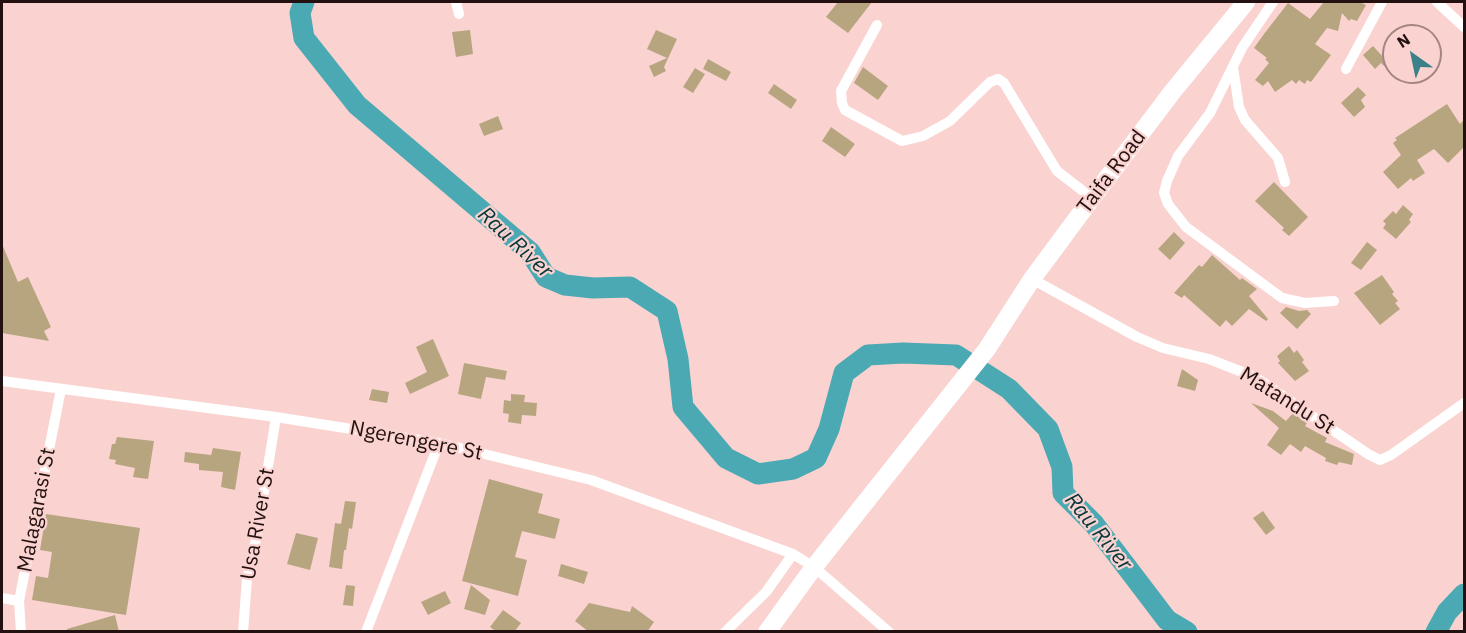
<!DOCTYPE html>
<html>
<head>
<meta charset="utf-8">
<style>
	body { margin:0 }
	#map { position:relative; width:1466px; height:633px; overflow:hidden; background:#fad3d0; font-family:"IBM Plex Sans",sans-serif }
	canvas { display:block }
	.frame { position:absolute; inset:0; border:3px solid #221110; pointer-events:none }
	.north { position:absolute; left:1382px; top:24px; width:60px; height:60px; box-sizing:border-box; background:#fad3d0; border:2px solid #a48583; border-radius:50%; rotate:327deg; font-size:16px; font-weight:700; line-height:24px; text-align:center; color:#221110 }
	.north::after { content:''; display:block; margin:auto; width:21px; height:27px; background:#3a8189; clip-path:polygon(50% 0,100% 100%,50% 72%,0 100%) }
</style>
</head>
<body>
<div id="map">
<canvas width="1466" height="633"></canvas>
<div class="frame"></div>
<div class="north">N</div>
</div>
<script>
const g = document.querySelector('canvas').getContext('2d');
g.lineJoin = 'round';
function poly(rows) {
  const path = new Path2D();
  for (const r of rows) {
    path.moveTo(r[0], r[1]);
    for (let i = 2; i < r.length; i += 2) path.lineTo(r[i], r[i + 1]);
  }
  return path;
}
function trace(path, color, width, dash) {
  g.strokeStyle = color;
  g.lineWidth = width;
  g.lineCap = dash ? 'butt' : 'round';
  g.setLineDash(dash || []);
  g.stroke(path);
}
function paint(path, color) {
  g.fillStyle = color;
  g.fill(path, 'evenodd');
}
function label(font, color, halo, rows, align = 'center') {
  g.font = font + ' "IBM Plex Sans",sans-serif';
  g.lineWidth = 4.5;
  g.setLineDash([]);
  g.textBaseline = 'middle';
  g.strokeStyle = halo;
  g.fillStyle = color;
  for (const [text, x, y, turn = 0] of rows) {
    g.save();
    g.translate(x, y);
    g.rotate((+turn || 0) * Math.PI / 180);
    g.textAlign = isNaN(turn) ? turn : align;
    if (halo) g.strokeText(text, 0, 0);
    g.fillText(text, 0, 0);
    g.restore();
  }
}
trace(poly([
	[304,2,300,13,304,38,357,105,530,252,546,277,565,285,593,288,630,287,667,311,678,359,683,407,726,458,758,474,793,469,816,458,829,429,844,373,868,355,903,353,956,355,1009,389,1048,429,1062,467,1063,493,1094,524,1167,620,1187,632],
	[1436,632,1447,612,1464,594]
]), '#4ba9b3', 21);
paint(poly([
	[838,2,872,2,848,33,826,17],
	[1324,2,1360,2,1366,5,1357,21,1351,19,1349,21,1342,13,1338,31,1327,28,1315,44,1331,55,1311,82,1307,80,1305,84,1299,80,1296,84,1292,80,1275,92,1268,81,1263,86,1255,80,1269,63,1265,59,1267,58,1254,48,1264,34,1288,3,1310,19],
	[470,30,473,54,456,57,452,32],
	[656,30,677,39,664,67,666,71,654,77,649,66,667,58,647,49],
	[1373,46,1385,59,1394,51,1394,75,1381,63,1375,69,1363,55],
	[708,59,731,72,726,81,703,69],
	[863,67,888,86,878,100,854,83],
	[695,68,705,74,693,93,683,87],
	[774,84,797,100,791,109,768,93],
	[1358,87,1366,95,1361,100,1365,107,1354,117,1341,103],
	[1447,104,1460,124,1464,120,1464,147,1448,163,1434,149,1417,160,1425,173,1413,181,1411,178,1398,189,1383,172,1401,155,1393,143,1397,140,1395,138],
	[498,116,503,129,484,136,479,124],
	[831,127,855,144,845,157,822,141],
	[1274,182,1308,217,1289,236,1282,230,1284,228,1255,201],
	[1403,205,1413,214,1409,220,1411,222,1396,239,1383,228,1386,224,1383,221,1393,211,1396,214],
	[1174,232,1185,243,1170,260,1158,249],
	[1367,242,1377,250,1361,270,1351,263],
	[2,244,18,282,28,277,51,327,44,331,49,341,2,333],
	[1212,255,1240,280,1242,278,1257,289,1249,296,1268,319,1266,321,1249,309,1232,326,1226,320,1220,327,1184,295,1182,298,1174,293,1199,265,1202,267],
	[1382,275,1394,292,1392,294,1398,301,1395,303,1400,309,1380,325,1354,293],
	[1286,307,1299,311,1307,310,1311,314,1297,329,1280,313],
	[433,339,449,376,410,394,405,383,427,372,416,347],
	[1289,346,1294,353,1297,350,1304,360,1302,362,1309,371,1295,381,1278,363,1280,361,1277,356],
	[464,363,507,371,505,380,486,377,481,399,458,394],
	[1182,369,1198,380,1195,391,1177,386],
	[372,389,389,392,387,403,369,400],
	[511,394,525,395,524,402,537,403,536,416,522,415,521,424,508,422,509,414,503,413,504,400,511,401],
	[1251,403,1273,411,1286,421,1293,413,1307,423,1305,426,1327,438,1325,442,1354,454,1352,465,1339,462,1337,465,1325,461,1326,458,1305,446,1301,452,1290,444,1281,455,1267,445,1279,428],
	[117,437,154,441,148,479,133,477,135,468,115,464,116,460,109,459,112,444,115,444],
	[213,448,241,452,235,490,221,487,223,472,199,470,199,464,184,462,185,452,211,455],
	[489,479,543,494,538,513,560,519,555,539,522,531,515,557,527,560,518,596,462,581],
	[345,501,356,502,352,529,349,528,346,550,344,550,342,569,329,567,335,523,341,524],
	[1263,511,1275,528,1266,535,1253,518],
	[46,514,140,528,126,615,32,600,36,576,48,578,52,552,40,550],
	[296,533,318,538,310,570,287,564],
	[561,564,588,572,584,584,558,576],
	[346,585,355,586,353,606,343,605],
	[471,585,490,600,485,615,464,609],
	[445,591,451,603,428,615,421,602],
	[589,603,630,612,632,606,654,622,647,632,589,632,575,621],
	[503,610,521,623,514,632,497,632,490,627],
	[115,615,119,632,67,632,67,629]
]), '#b7a580');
trace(poly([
	[456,2,459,14],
	[1273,2,1242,48,1210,113,1178,156,1167,181,1164,193,1168,204,1186,227,1282,298,1305,303,1334,301],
	[1437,2,1464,27],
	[877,25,841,91,842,103,845,110,902,141,923,136,950,121,990,82,998,79,1004,83,1057,171,1092,198],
	[1233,67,1239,107,1245,120,1278,158,1285,182],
	[1346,69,1382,2],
	[1032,279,1137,337,1163,348,1209,359,1255,377,1368,454,1380,460,1391,455,1464,403],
	[2,381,276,417,439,443,591,480,793,554,814,567,889,632],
	[2,598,19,601],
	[21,632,19,601,61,389],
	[243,632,247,579,257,535,276,417],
	[366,632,439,443],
	[725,632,766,592,793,554]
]), '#fff', 10);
trace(poly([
	[767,632,814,567,987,349,1032,279,1092,198,1173,91,1246,2]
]), '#fff', 18);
label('21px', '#221110', '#fad3d0', [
	["Taifa Road",1112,172,-53],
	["Matandu St",1287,401,32],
	["Ngerengere St",416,441,11],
	["Malagarasi St",37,510,-79],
	["Usa River St",258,524,-80]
]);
label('italic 22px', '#07363a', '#fad3d0', [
	["Rau River",515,243,43],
	["Rau River",1098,532,51]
]);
</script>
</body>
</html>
